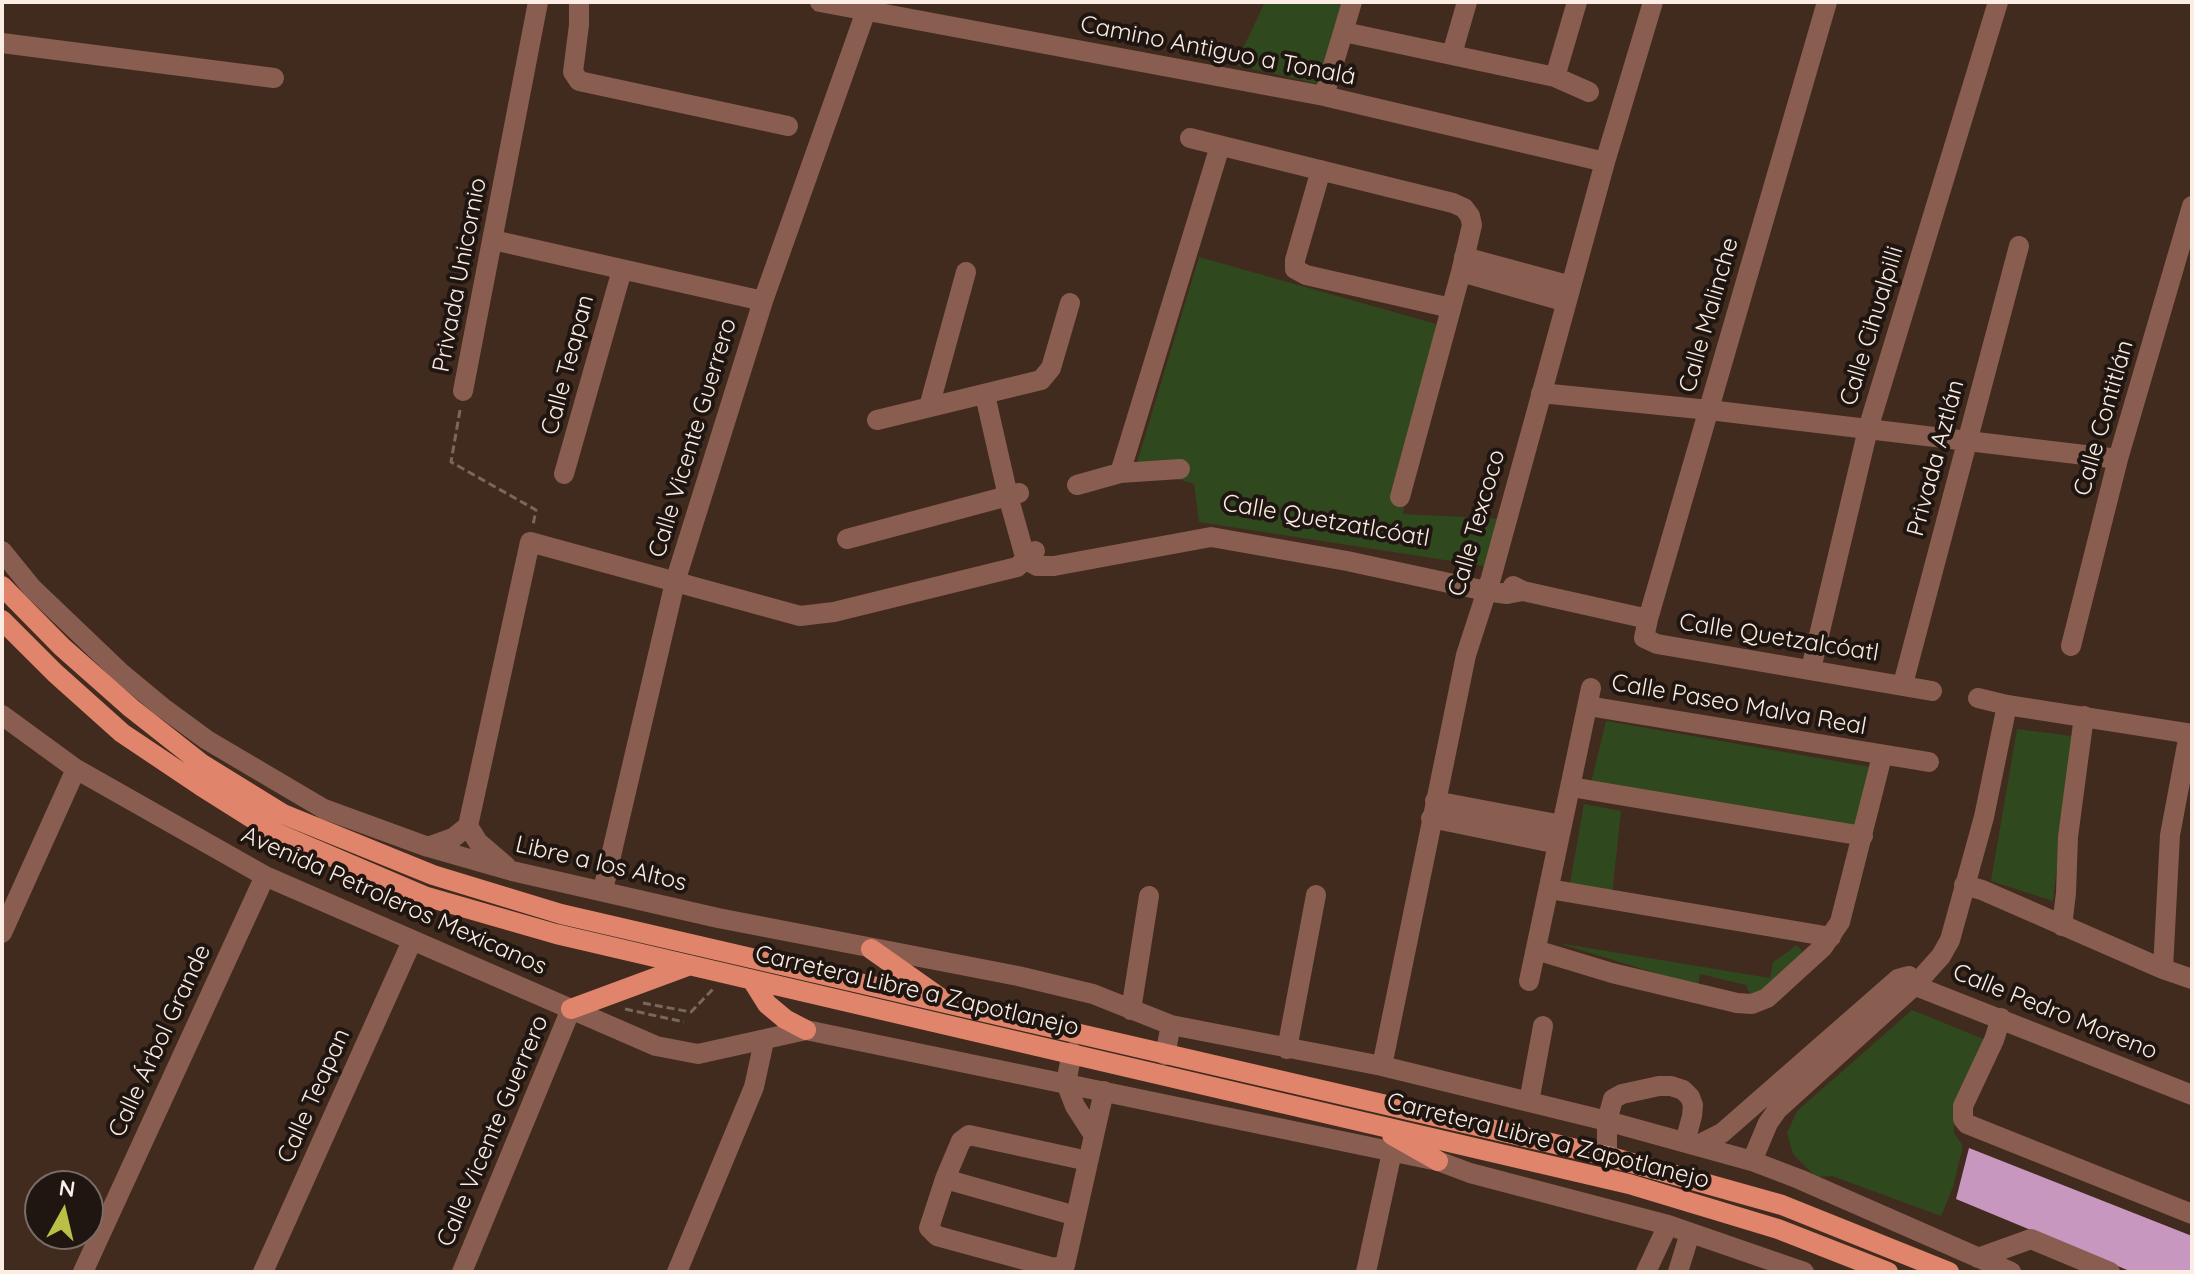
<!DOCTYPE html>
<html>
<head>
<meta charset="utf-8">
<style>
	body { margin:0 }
	#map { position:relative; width:2194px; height:1274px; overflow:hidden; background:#412b1e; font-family:Quicksand,sans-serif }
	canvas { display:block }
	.frame { position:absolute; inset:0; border:4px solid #fbede4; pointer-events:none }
	.north { position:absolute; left:24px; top:1170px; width:80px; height:80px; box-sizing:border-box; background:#201611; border:2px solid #786c65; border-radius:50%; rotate:8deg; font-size:22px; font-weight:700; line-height:32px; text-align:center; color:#fbede4 }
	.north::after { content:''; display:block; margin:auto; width:28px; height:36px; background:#bac046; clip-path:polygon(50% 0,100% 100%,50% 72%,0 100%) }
</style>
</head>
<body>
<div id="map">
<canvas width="2194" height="1274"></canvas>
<div class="frame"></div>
<div class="north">N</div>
</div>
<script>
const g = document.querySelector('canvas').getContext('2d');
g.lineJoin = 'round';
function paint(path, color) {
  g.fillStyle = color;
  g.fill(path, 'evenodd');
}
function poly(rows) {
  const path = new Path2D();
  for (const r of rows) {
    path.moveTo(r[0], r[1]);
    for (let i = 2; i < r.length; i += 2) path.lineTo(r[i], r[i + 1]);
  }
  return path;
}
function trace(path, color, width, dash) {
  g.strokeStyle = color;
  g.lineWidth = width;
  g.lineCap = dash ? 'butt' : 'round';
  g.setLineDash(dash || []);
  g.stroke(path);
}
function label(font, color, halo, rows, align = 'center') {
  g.font = font + ' Quicksand,sans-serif';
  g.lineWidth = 8;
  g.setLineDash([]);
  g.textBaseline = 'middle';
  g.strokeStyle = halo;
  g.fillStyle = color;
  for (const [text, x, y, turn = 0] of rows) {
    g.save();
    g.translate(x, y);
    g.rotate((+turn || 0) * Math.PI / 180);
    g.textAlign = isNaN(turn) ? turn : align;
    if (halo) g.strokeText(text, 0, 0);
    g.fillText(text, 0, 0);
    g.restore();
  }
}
paint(poly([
	[1265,2,1343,2,1318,84,1235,65],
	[1199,257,1436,324,1403,514,1505,519,1490,567,1199,522,1194,484,1136,466],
	[1606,721,1876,768,1861,832,1591,783],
	[2017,729,2072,736,2053,901,1991,881],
	[1584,804,1621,811,1612,895,1569,889],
	[1558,943,1770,978,1773,962,1797,945,1805,955,1752,999,1746,985,1700,974,1698,986],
	[1912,1010,1986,1040,1954,1115,1954,1133,1963,1146,1953,1187,1941,1216,1832,1176,1816,1177,1793,1154,1787,1133,1797,1111]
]), '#30481e');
paint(poly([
	[1969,1148,2192,1236,2192,1272,2132,1272,1956,1199]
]), '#c797c0');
trace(poly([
	[460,410,451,462,536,510,533,525],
	[643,1003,691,1012,713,989],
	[625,1009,684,1022]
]), '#7a665a', 3, [8, 4]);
trace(poly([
	[579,2,579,25,573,72,579,81,788,126],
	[820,2,1324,96,1605,162],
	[1827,2,1648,619,1644,638,1657,644,1932,691],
	[1344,32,1555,77,1589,92],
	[2,43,274,78],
	[1452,54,1467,2],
	[1555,77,1577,2],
	[1324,96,1352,2],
	[1190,138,1453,203,1464,208,1470,216,1472,225,1461,272,1400,497],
	[1321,170,1295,260,1295,269,1306,275,1451,308],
	[493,240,763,301],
	[1464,257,1571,286],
	[1461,272,1566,302],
	[463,391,538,2],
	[1541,393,1709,410,2118,459],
	[985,395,1008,496,1026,560,1037,566,1054,566,1211,537,1347,561,1486,591,1507,594,1523,591],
	[929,407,966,272],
	[877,420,1041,380,1051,368,1070,303],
	[1120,473,1220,146],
	[564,474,622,270],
	[1077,485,1120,473,1180,469],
	[847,539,1019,493],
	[2,551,32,588,121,673,162,707,207,740,324,809,428,847,512,871,718,918,1018,976,1093,994,1171,1025],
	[1513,586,1523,591,1648,619],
	[2071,646,2118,459,2192,206],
	[1811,669,1868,429,1998,2],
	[1903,684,2019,246],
	[1978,698,2007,705,2192,734],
	[1588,706,1929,762],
	[2,715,76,769,265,876,656,1046,698,1054,806,1030,1438,1161,1470,1173,1668,1225,1804,1272],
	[1571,787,1863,836],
	[1435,801,1562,825],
	[1431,818,1558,844],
	[468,826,478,842,506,866],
	[428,847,453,838,468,826,530,542,800,616,834,612,1017,567,1035,551],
	[1964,885,1982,890,2163,969,2192,979],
	[1549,889,1831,937],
	[603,890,675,582,763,301,866,11],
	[2062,926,2066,893,2068,837,2084,716],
	[2,933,76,769],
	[1536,950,1612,973,1737,1003,1752,1004,1767,998,1823,947,1840,922,1882,756],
	[2163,969,2170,835,2189,734],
	[1898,979,2192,1095],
	[1529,981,1591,688],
	[1131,1010,1149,896],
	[2001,1018,1994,1040,1963,1106,1963,1119,1967,1124,2192,1214],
	[1287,1049,1316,895],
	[1072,1052,1066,1083,1075,1106,1093,1134],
	[1165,1055,1171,1025,1382,1066,1607,1121,1752,1161,1799,1179,2011,1272],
	[1382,1066,1466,655,1491,578,1605,162,1653,2],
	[1529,1102,1543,1026],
	[1698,1145,1722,1133,1898,979,1909,976],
	[1607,1156,1607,1121,1613,1099,1622,1094,1659,1086,1671,1086,1683,1090,1690,1097,1693,1105,1692,1116,1685,1142],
	[1088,1161,969,1135,961,1141,945,1179,929,1228,937,1236,1054,1268,1065,1265,1104,1091],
	[1752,1161,1768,1123,1778,1109,1915,985,1941,956,1950,940,1984,817,2007,705],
	[945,1179,1076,1216],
	[1978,1258,2031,1239,2110,1272],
	[83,1272,265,876],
	[263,1272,412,941],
	[462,1272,571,1009],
	[677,1272,754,1087,764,1041],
	[1366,1272,1392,1152],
	[1646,1272,1668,1225],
	[1678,1272,1690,1233]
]), '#895d50', 20);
trace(poly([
	[2,586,62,647,131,708,202,764,283,814,433,875,561,914,1607,1156,1782,1205,1949,1272],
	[2,620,55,673,122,733,201,786,274,832,424,896,556,934,1629,1184,1778,1229,1888,1272],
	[871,949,939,997],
	[752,980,767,1004,785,1019,806,1030],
	[571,1009,690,965],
	[1392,1135,1438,1161]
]), '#e0856b', 20);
label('24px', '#fbede4', '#201611', [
	["Camino Antiguo a Tonalá",1218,51,11],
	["Privada Unicornio",460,275,-79],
	["Calle Malinche",1709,315,-74],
	["Calle Cihualpilli",1872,326,-73],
	["Calle Teapan",568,365,-75],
	["Calle Contitlán",2104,418,-74],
	["Calle Vicente Guerrero",693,438,-73],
	["Privada Aztlán",1936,458,-75],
	["Calle Quetzatlcóatl",1326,521,10],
	["Calle Texcoco",1477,523,-74],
	["Calle Quetzalcóatl",1779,638,9],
	["Calle Paseo Malva Real",1739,705,10],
	["Libre a los Altos",601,864,13],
	["Avenida Petroleros Mexicanos",394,901,24],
	["Carretera Libre a Zapotlanejo",917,991,13],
	["Calle Pedro Moreno",2055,1012,22],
	["Calle Árbol Grande",160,1041,-65],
	["Calle Teapan",314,1096,-66],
	["Calle Vicente Guerrero",493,1131,-67],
	["Carretera Libre a Zapotlanejo",1548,1141,14]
]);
</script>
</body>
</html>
